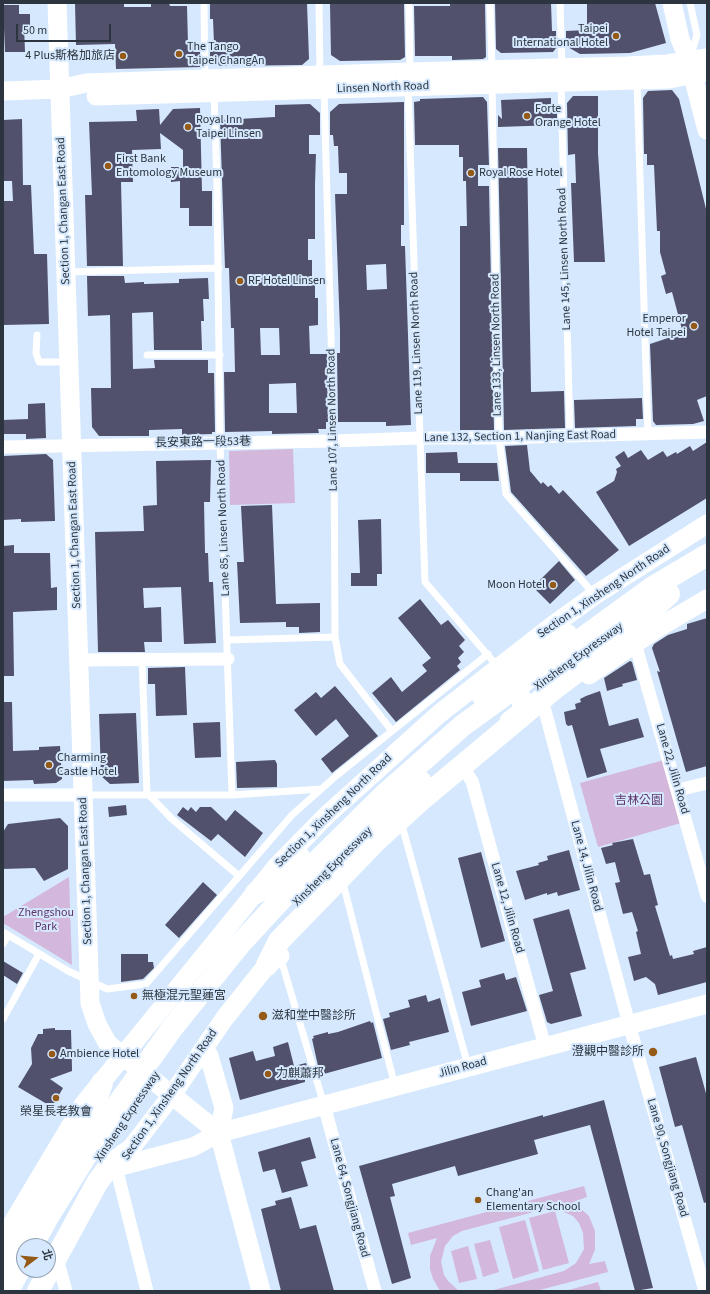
<!DOCTYPE html>
<html>
<head>
<meta charset="utf-8">
<style>
	body { margin:0 }
	#map { position:relative; width:710px; height:1294px; overflow:hidden; background:#d5e8fd; font-family:"Source Sans 3","Noto Sans TC",sans-serif }
	canvas { display:block }
	.frame { position:absolute; inset:0; border:4px solid #2c353f; pointer-events:none }
	.north { position:absolute; left:16px; top:1238px; width:40px; height:40px; box-sizing:border-box; background:#d5e8fd; border:1px solid #91a0b1; border-radius:50%; rotate:74deg; font-size:11px; font-weight:700; line-height:16px; text-align:center; color:#2c353f }
	.north::after { content:''; display:block; margin:auto; width:14px; height:18px; background:#945a18; clip-path:polygon(50% 0,100% 100%,50% 72%,0 100%) }
	.scale { position:absolute; left:16px; top:24px; width:95px; height:18px; box-sizing:border-box; border:2px solid #2c353f; border-top:0; padding-left:5px; font-size:12px; line-height:14px; white-space:nowrap; color:#2c353f; -webkit-text-stroke:3px #d5e8fd; paint-order:stroke }
</style>
</head>
<body>
<div id="map">
<canvas width="710" height="1294"></canvas>
<div class="frame"></div>
<div class="north">北</div>
<div class="scale">50 m</div>
</div>
<script>
const g = document.querySelector('canvas').getContext('2d');
g.lineJoin = 'round';
function paint(path, color) {
  g.fillStyle = color;
  g.fill(path, 'evenodd');
}
function poly(rows) {
  const path = new Path2D();
  for (const r of rows) {
    path.moveTo(r[0], r[1]);
    for (let i = 2; i < r.length; i += 2) path.lineTo(r[i], r[i + 1]);
  }
  return path;
}
function trace(path, color, width, dash) {
  g.strokeStyle = color;
  g.lineWidth = width;
  g.lineCap = dash ? 'butt' : 'round';
  g.setLineDash(dash || []);
  g.stroke(path);
}
function label(font, color, halo, rows, align = 'center') {
  g.font = font + ' "Source Sans 3","Noto Sans TC",sans-serif';
  g.lineWidth = 4;
  g.setLineDash([]);
  g.textBaseline = 'middle';
  g.strokeStyle = halo;
  g.fillStyle = color;
  for (const [text, x, y, turn = 0] of rows) {
    g.save();
    g.translate(x, y);
    g.rotate((+turn || 0) * Math.PI / 180);
    g.textAlign = isNaN(turn) ? turn : align;
    if (halo) g.strokeText(text, 0, 0);
    g.fillText(text, 0, 0);
    g.restore();
  }
}
paint(poly([
	[293,449,295,503,230,505,229,451],
	[664,760,681,823,598,847,580,783],
	[69,877,70,907,72,965,3,923,3,917],
	[584,1186,587,1197,573,1202,589,1216,595,1231,595,1250,589,1264,605,1261,608,1272,536,1291,490,1291,564,1271,576,1263,584,1249,583,1233,579,1223,573,1216,557,1209,545,1209,462,1231,453,1236,445,1246,441,1262,444,1275,448,1281,459,1291,440,1291,433,1279,430,1269,430,1256,437,1238,411,1245,408,1233],
	[555,1211,569,1263,543,1270,529,1218],
	[525,1220,539,1271,513,1279,499,1227],
	[490,1240,499,1272,483,1277,474,1244],
	[468,1246,477,1279,459,1283,451,1251],
	[598,1282,601,1291,565,1291]
]), '#d4b8db');
paint(poly([
	[75,3,124,3,124,7,151,7,151,3,169,3,170,6,187,6,188,44,200,43,200,67,116,69,115,44,76,45],
	[210,3,307,3,309,59,302,65,220,66,210,56,210,43,214,43,213,19,210,19],
	[342,3,404,3,405,57,400,60,340,61,331,55,330,4],
	[450,3,485,3,486,57,483,59,452,60,452,56,415,56,414,6,450,6],
	[495,3,551,3,552,31,556,31,556,48,553,52,501,53,496,49],
	[587,3,655,3,666,43,630,53,580,54,566,46,566,31,587,30],
	[3,5,19,5,19,14,30,14,30,25,24,25,25,52,5,52],
	[672,90,679,99,707,213,707,396,697,400,704,421,693,424,656,425,653,421,650,344,683,333,672,292,666,294,661,276,666,274,660,252,660,231,657,231,654,165,647,165,647,154,644,154,643,98,648,91],
	[573,96,598,96,598,153,605,262,574,262,571,183,576,183,575,154,568,155,567,103],
	[483,97,487,102,489,165,478,165,478,186,489,186,494,430,460,430,460,226,467,226,466,181,463,181,463,157,459,157,459,145,415,145,414,102,420,101,420,99],
	[551,98,551,105,557,105,557,125,498,127,498,115,502,119,501,100],
	[404,102,404,225,401,225,401,246,405,246,411,425,386,426,386,422,338,422,337,353,340,353,340,330,335,194,347,194,347,173,339,173,338,146,334,146,333,135,330,135,330,112,339,104],
	[386,264,387,289,367,290,366,265],
	[310,104,320,113,320,135,309,135,309,154,316,154,315,184,315,239,308,239,308,260,312,260,312,282,315,282,315,298,318,298,318,325,309,326,310,354,327,354,328,422,326,422,326,429,318,429,319,433,272,434,272,431,225,432,224,372,235,372,234,328,231,328,229,268,225,268,220,120,275,117,275,105],
	[260,328,279,328,280,355,261,355],
	[296,383,297,413,269,413,269,384],
	[200,108,202,191,212,191,212,226,189,226,189,208,180,208,180,181,171,182,171,167,183,167,183,150,160,133,161,149,132,150,133,182,121,182,123,266,87,266,85,195,92,195,89,122,137,121,136,110,159,109,160,125,173,109],
	[22,119,23,185,31,185,34,254,47,254,49,324,3,325,3,201,13,201,12,181,3,181,3,120],
	[498,148,527,148,531,392,564,391,565,428,504,430],
	[87,276,124,276,125,283,144,282,144,284,179,283,179,279,208,278,209,299,203,299,204,321,201,321,202,350,154,350,153,312,132,313,133,369,155,368,154,360,208,360,208,373,214,373,215,432,212,432,212,434,182,435,182,429,149,430,149,436,99,436,92,427,91,388,111,388,110,315,88,316],
	[642,398,643,419,636,419,636,426,575,428,574,400],
	[45,403,46,438,26,439,26,434,3,434,3,420,28,419,28,404],
	[707,442,707,498,629,546,596,492,614,481,617,472,616,469,621,466,615,457,624,451,628,458,641,450,648,460,663,451,667,457,676,452,677,454,690,446,693,451],
	[527,445,530,471,541,484,543,482,548,487,551,485,559,494,563,490,619,550,586,576,511,492,505,446],
	[457,452,458,463,497,463,499,481,460,481,460,473,426,473,426,453],
	[46,454,53,460,55,521,21,522,21,519,3,520,3,456],
	[211,460,210,502,204,502,205,553,208,553,209,582,213,582,216,643,184,644,181,587,143,588,144,608,161,607,162,642,144,642,145,652,98,652,95,532,144,531,143,506,157,505,156,461],
	[272,505,276,604,320,603,320,632,299,633,299,627,286,627,286,622,240,623,237,562,244,562,241,506],
	[381,519,382,574,377,574,377,586,351,586,351,573,360,573,358,520],
	[14,545,14,553,50,553,51,588,57,587,57,610,13,612,14,676,3,676,3,546],
	[559,561,575,580,550,604,533,587],
	[420,599,441,625,448,620,465,640,459,646,464,652,458,658,461,662,457,666,460,670,396,722,372,693,391,677,402,692,427,671,422,665,431,658,398,618],
	[707,618,707,766,686,772,657,671,660,672,652,648,654,644,668,635,687,629,687,624],
	[630,661,632,662,637,680,622,684,623,686,607,691,604,678],
	[185,667,187,715,156,716,155,684,148,684,148,668],
	[335,686,378,736,332,773,321,759,349,736,336,719,316,736,294,710,316,692,321,698],
	[600,691,609,726,638,718,644,737,600,749,607,772,587,778,572,725,568,726,566,724,564,712,576,709,575,704,581,702,580,699,586,696],
	[3,702,12,702,13,751,39,750,39,747,60,746,62,779,56,783,34,784,33,780,3,781],
	[136,713,139,783,110,784,101,776,99,714],
	[220,722,221,757,195,758,193,723],
	[275,760,277,764,277,787,237,788,236,762],
	[126,805,127,815,109,817,108,807],
	[183,807,188,811,191,807,196,812,200,807,211,807,226,821,235,810,263,833,245,857,218,834,211,841,177,815],
	[60,818,68,826,68,869,44,881,35,868,3,869,3,832,8,824],
	[633,839,644,875,650,874,658,905,655,906,670,956,672,955,673,959,694,954,693,951,707,947,707,982,658,995,655,984,646,977,634,981,628,957,641,954,636,932,638,931,632,912,623,914,615,883,620,882,615,862,606,864,601,848,613,845,612,843],
	[569,850,580,890,558,896,557,892,547,895,547,893,525,900,516,871,539,865,538,863,548,860,547,856],
	[481,852,505,941,481,948,458,858],
	[203,882,217,895,179,938,165,925],
	[569,909,586,969,570,973,582,1016,551,1024,547,1022,539,995,553,991,533,919],
	[121,954,148,954,148,962,153,962,154,968,143,979,121,982],
	[3,961,23,973,17,984,3,975],
	[504,973,506,980,516,977,527,1011,471,1026,462,992,481,987,479,980],
	[426,995,428,1002,440,998,449,1032,409,1042,410,1045,391,1050,383,1019,390,1017,389,1013,410,1007,408,1000],
	[370,1021,371,1023,373,1022,382,1058,320,1075,312,1039,314,1038,313,1036,328,1032,328,1034,338,1032],
	[55,1028,55,1030,71,1030,72,1068,72,1071,50,1079,63,1088,52,1107,18,1087,32,1064,31,1048,38,1034,43,1034,43,1029],
	[288,1042,294,1066,306,1063,311,1078,305,1079,305,1082,240,1100,229,1058,253,1051,256,1061,275,1056,273,1047],
	[696,1057,707,1097,707,1202,704,1203,682,1125,675,1127,659,1067],
	[604,1100,653,1288,635,1291,590,1125,534,1140,538,1154,458,1176,455,1166,392,1184,395,1196,390,1197,411,1278,392,1284,359,1166,543,1115,543,1117],
	[310,1137,316,1158,301,1162,308,1186,282,1193,275,1169,263,1172,258,1152],
	[291,1197,300,1229,316,1225,334,1291,281,1291,261,1209,276,1205,275,1201]
]), '#51516b');
trace(poly([
	[204,3,205,79],
	[319,3,320,75],
	[409,3,410,71],
	[490,3,492,69],
	[560,3,562,67],
	[690,3,697,35,691,55],
	[637,81,648,434],
	[561,82,570,437],
	[492,84,499,438,506,494,594,594],
	[408,87,425,582,498,667],
	[324,90,334,441,335,637,340,664,392,731],
	[214,93,217,182,220,443,232,795],
	[68,272,219,268],
	[37,335,36,353,39,362,69,362],
	[147,355,220,355],
	[228,640,335,637],
	[142,659,147,795],
	[83,795,232,795,321,789],
	[149,795,172,819,239,876],
	[403,829,468,1066],
	[344,887,395,1086],
	[3,932,68,971,107,989,146,984,292,815,336,776,488,654],
	[3,944,8,936],
	[277,960,283,966,324,1105],
	[3,1019,39,954]
]), '#fff', 7);
trace(poly([
	[3,447,334,441,420,438,499,438,707,432],
	[635,643,707,896],
	[79,660,228,659],
	[544,707,629,1024,705,1291],
	[465,771,472,781,545,1047],
	[678,790,707,783],
	[3,795,83,795],
	[324,1105,375,1291],
	[117,1171,147,1291],
	[59,1266,66,1291]
]), '#fff', 13);
trace(poly([
	[57,3,90,1003,97,1024,108,1044,219,1133,261,1291],
	[672,3,680,39,689,61,707,130],
	[3,91,60,89,86,83,410,72,627,66,667,64,707,58],
	[96,96,669,79,707,72],
	[589,675,661,626,707,599],
	[505,676,521,696,522,711,509,721],
	[204,1049,209,1056,224,1108,219,1133],
	[121,1165,128,1152,172,1095,224,1019,267,965,280,956],
	[121,1166,193,1147,219,1133,707,1004],
	[3,1239,83,1105,277,866,327,815,439,714,552,626,595,595,707,524]
]), '#fff', 19);
trace(poly([
	[482,695,531,656,567,635],
	[366,834,421,782],
	[256,893,280,878,300,858],
	[267,965,279,941,377,840,421,800,554,689,615,643,669,594],
	[32,1246,48,1217,118,1104,173,1027,240,944,311,867,384,795,462,726,653,587,707,555],
	[3,1264,12,1245,90,1118,102,1083],
	[8,1291,24,1261],
	[38,1291,97,1183,110,1165,128,1152]
]), '#fff', 22);
for (const [x, y, r, color] of [
	[616,36,4,"#945a18"],
	[179,54,4,"#945a18"],
	[123,56,4,"#945a18"],
	[527,116,4,"#945a18"],
	[188,127,4,"#945a18"],
	[108,166,4,"#945a18"],
	[471,173,4,"#945a18"],
	[240,281,4,"#945a18"],
	[694,326,4,"#945a18"],
	[553,585,4,"#945a18"],
	[49,765,4,"#945a18"],
	[134,996,4,"#945a18"],
	[263,1016,5,"#945a18"],
	[653,1052,5,"#945a18"],
	[52,1054,4,"#945a18"],
	[268,1074,4,"#945a18"],
	[56,1098,4,"#945a18"],
	[478,1200,4,"#945a18"]
]) {
  const dot = new Path2D();
  dot.arc(x, y, r, 0, 2 * Math.PI);
  g.fillStyle = color;
  g.fill(dot);
  trace(dot, '#d5e8fd', 1.5);
}
label('12px', '#2c353f', '#d5e8fd', [
	["Taipei",608,29,"right"],
	["International Hotel",608,43,"right"],
	["The Tango",187,47],
	["Taipei ChangAn",187,61],
	["4 Plus斯格加旅店",115,56,"right"],
	["Forte",535,109],
	["Orange Hotel",535,123],
	["Royal Inn",196,120],
	["Taipei Linsen",196,134],
	["First Bank",116,159],
	["Entomology Museum",116,173],
	["Royal Rose Hotel",479,173],
	["RF Hotel Linsen",248,281],
	["Emperor",686,319,"right"],
	["Hotel Taipei",686,333,"right"],
	["Moon Hotel",545,585,"right"],
	["Charming",57,758],
	["Castle Hotel",57,772],
	["無極混元聖蓮宮",142,996],
	["滋和堂中醫診所",272,1016],
	["澄觀中醫診所",644,1052,"right"],
	["Ambience Hotel",60,1054],
	["力麒蕭邦",276,1074],
	["榮星長老教會",56,1112,"center"],
	["Chang'an",486,1193],
	["Elementary School",486,1207]
], 'left');
label('12px', '#2c353f', '#d5e8fd', [
	["Linsen North Road",383,88,-2],
	["Section 1, Changan East Road",64,211,-92],
	["Lane 145, Linsen North Road",565,259,-92],
	["Lane 119, Linsen North Road",417,343,-92],
	["Lane 133, Linsen North Road",497,345,-91],
	["Lane 107, Linsen North Road",333,420,-91],
	["Lane 132, Section 1, Nanjing East Road",520,437,-1],
	["長安東路一段53巷",203,443,-1],
	["Lane 85, Linsen North Road",224,528,-92],
	["Section 1, Changan East Road",75,535,-92],
	["Section 1, Xinsheng North Road",604,592,-34],
	["Xinsheng Expressway",579,657,-36],
	["Lane 22, Jilin Road",672,769,74],
	["Section 1, Xinsheng North Road",334,811,-44],
	["Lane 14, Jilin Road",586,866,75],
	["Xinsheng Expressway",333,867,-45],
	["Section 1, Changan East Road",86,871,-92],
	["Lane 12, Jilin Road",507,908,74],
	["Jilin Road",463,1068,-15],
	["Section 1, Xinsheng North Road",170,1095,-55],
	["Xinsheng Expressway",128,1117,-56],
	["Lane 90, Songjiang Road",667,1158,74],
	["Lane 64, Songjiang Road",349,1198,75]
]);
label('12px', '#60346b', '#d5e8fd', [
	["吉林公園",639,801],
	["Zhengshou",46,913],
	["Park",46,927]
]);
</script>
</body>
</html>
